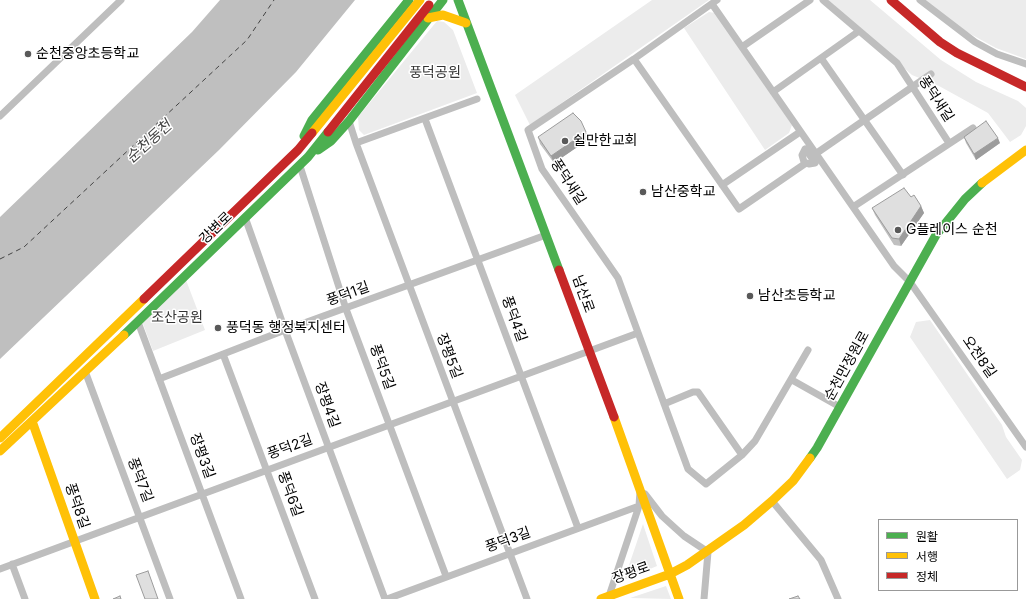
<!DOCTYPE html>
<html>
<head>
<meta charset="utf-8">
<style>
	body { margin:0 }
	#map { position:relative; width:1026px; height:599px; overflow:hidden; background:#fff; font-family:Inter,"Noto Sans KR",sans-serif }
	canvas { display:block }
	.legend { position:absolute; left:878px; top:519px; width:140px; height:72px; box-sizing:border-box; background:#fff; border:1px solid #999; margin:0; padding:5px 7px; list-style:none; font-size:12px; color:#000 }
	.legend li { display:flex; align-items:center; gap:8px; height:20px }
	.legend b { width:20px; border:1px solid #999 }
</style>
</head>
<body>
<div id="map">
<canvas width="1026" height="599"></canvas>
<ul class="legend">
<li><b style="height:5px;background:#4caf50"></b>원활</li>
<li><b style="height:5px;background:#ffc107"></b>서행</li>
<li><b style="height:5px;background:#c62828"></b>정체</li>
</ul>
</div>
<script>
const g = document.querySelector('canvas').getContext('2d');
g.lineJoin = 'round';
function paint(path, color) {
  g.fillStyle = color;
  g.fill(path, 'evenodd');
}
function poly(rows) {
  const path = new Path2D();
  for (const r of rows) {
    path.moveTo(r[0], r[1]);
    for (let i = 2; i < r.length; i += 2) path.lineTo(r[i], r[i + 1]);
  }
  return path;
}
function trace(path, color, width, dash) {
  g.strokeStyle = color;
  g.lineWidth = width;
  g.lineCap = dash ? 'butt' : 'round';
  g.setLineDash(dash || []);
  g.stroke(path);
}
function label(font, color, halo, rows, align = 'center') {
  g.font = font + ' Inter,"Noto Sans KR",sans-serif';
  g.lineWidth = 3;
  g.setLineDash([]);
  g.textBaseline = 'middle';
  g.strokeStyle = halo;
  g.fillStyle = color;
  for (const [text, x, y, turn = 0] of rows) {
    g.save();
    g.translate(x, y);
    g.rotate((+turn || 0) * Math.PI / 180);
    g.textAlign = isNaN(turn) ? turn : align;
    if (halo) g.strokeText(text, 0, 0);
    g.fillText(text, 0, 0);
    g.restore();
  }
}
paint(poly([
	[652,0,709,0,530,125,515,95],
	[828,0,870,0,941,60,976,82,1018,101,1026,108,1026,126,1021,135,1010,142,988,113,939,86,912,75],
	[925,0,1026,0,1026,59,996,48,965,31],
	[709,12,715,13,792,125,789,133,765,150,684,28],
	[437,21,444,22,453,30,477,93,364,135,359,130,358,117],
	[186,280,205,330,153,351,142,321],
	[930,320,1002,425,1006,437,1022,460,1020,470,1007,479,910,337,916,322],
	[643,524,657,566,624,580],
	[666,586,671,599,630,598]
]), '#ececec');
paint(poly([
	[220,0,355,0,296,72,219,150,0,359,0,217,192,32]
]), '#bfbfbf');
trace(poly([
	[0,259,24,247,247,40,274,0]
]), '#444', 1, [5, 4]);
trace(poly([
	[717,0,634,59,528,130,542,169,618,278,688,469,706,484,742,455,755,441,808,350],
	[823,0,897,63,949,143],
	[920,0,975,42,997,54,1026,64],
	[712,4,853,207,894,266,910,282,1026,447],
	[742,47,810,0],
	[821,58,903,175],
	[634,59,739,209,806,163],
	[773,92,859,31],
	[0,116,121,0],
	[425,119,578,528],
	[349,121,356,143,527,599],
	[356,143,477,99],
	[811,157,805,149,802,155,804,162,809,164,815,163,811,157,931,74],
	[300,166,346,309,446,576],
	[722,185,800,132],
	[853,207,973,128],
	[246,220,285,330,385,599],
	[138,322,241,599],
	[223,354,315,599],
	[85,371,170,599],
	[159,379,285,330,546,235],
	[792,380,840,407],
	[664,404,693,392,698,392,742,455],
	[645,494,662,516,674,527,684,536,708,552,704,599],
	[772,501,821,560,838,599],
	[12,564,25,599],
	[0,569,638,333],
	[611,597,609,596,639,506,640,491],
	[387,599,639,506]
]), '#bebebe', 7);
trace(poly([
	[458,0,559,270],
	[304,136,312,120,409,0],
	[318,150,331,141,349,121,443,0],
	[124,335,308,157,328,132],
	[810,458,817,448,936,235,965,199,982,183]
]), '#4caf50', 9);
trace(poly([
	[428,18,443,15,466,23],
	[312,133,420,0],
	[982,183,1026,150],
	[614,417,679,599],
	[32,421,95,599],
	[0,438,144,299],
	[0,451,124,335],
	[601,599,670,574,687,565,744,525,772,501,793,481,810,458]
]), '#ffc107', 9);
trace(poly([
	[891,0,940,42,957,53,1026,87],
	[328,132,429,5],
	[559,270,614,417],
	[144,299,298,150,312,133]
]), '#c62828', 9);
paint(poly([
	[538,137,589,139,554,163,540,144],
	[964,137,1000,143,976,160,966,143],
	[921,206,924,213,901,246,894,245,875,215,872,208]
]), '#c0c0c0');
paint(poly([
	[586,132,589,139,554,163,551,156],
	[998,138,1000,143,976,160,974,154],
	[921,206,924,213,901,246,899,239]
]), '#9c9c9c');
const building = poly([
	[573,113,581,121,586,132,551,156,538,137,573,113],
	[986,121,998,138,974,154,964,137,986,121],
	[904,188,911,197,914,195,921,206,899,239,892,238,872,208,904,188],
	[148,571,158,599,145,599,136,575,148,571],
	[120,596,121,599,113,599,120,596],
	[798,596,800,599,789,599,798,596]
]);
paint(building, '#dfdfdf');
trace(building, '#9c9c9c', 1);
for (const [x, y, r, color] of [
	[28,54,4,"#595959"],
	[565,141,4,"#595959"],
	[643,192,4,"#595959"],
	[898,230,4,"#595959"],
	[750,296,4,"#595959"],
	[218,328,4,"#595959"]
]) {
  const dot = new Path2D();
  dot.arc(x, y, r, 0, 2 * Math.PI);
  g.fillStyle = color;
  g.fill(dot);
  trace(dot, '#fff', 1.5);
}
label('14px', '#000', '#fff', [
	["순천중앙초등학교",36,54],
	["쉴만한교회",573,141],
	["남산중학교",651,192],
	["G플레이스 순천",906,230],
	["남산초등학교",758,296],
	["풍덕동 행정복지센터",226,328]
], 'left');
label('14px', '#333', '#fff', [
	["풍덕공원",435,73],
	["조산공원",177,318]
]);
label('14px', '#000', '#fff', [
	["풍덕새길",936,99,57],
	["풍덕새길",568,182,57],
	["강변로",216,228,-44],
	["풍덕1길",348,294,-20],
	["남산로",583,294,70],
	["풍덕4길",514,319,70],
	["장평5길",449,356,69],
	["오천8길",979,357,55],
	["순천만정원로",847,366,-61],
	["풍덕5길",382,367,70],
	["장평4길",327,405,70],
	["풍덕2길",290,447,-20],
	["장평3길",202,456,70],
	["풍덕7길",140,480,69],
	["풍덕6길",290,494,70],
	["풍덕8길",77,506,71],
	["풍덕3길",508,540,-20],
	["장평로",631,573,-20]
]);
label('italic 15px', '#444', '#fff', [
	["순천동천",149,142,-42]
]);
</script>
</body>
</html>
